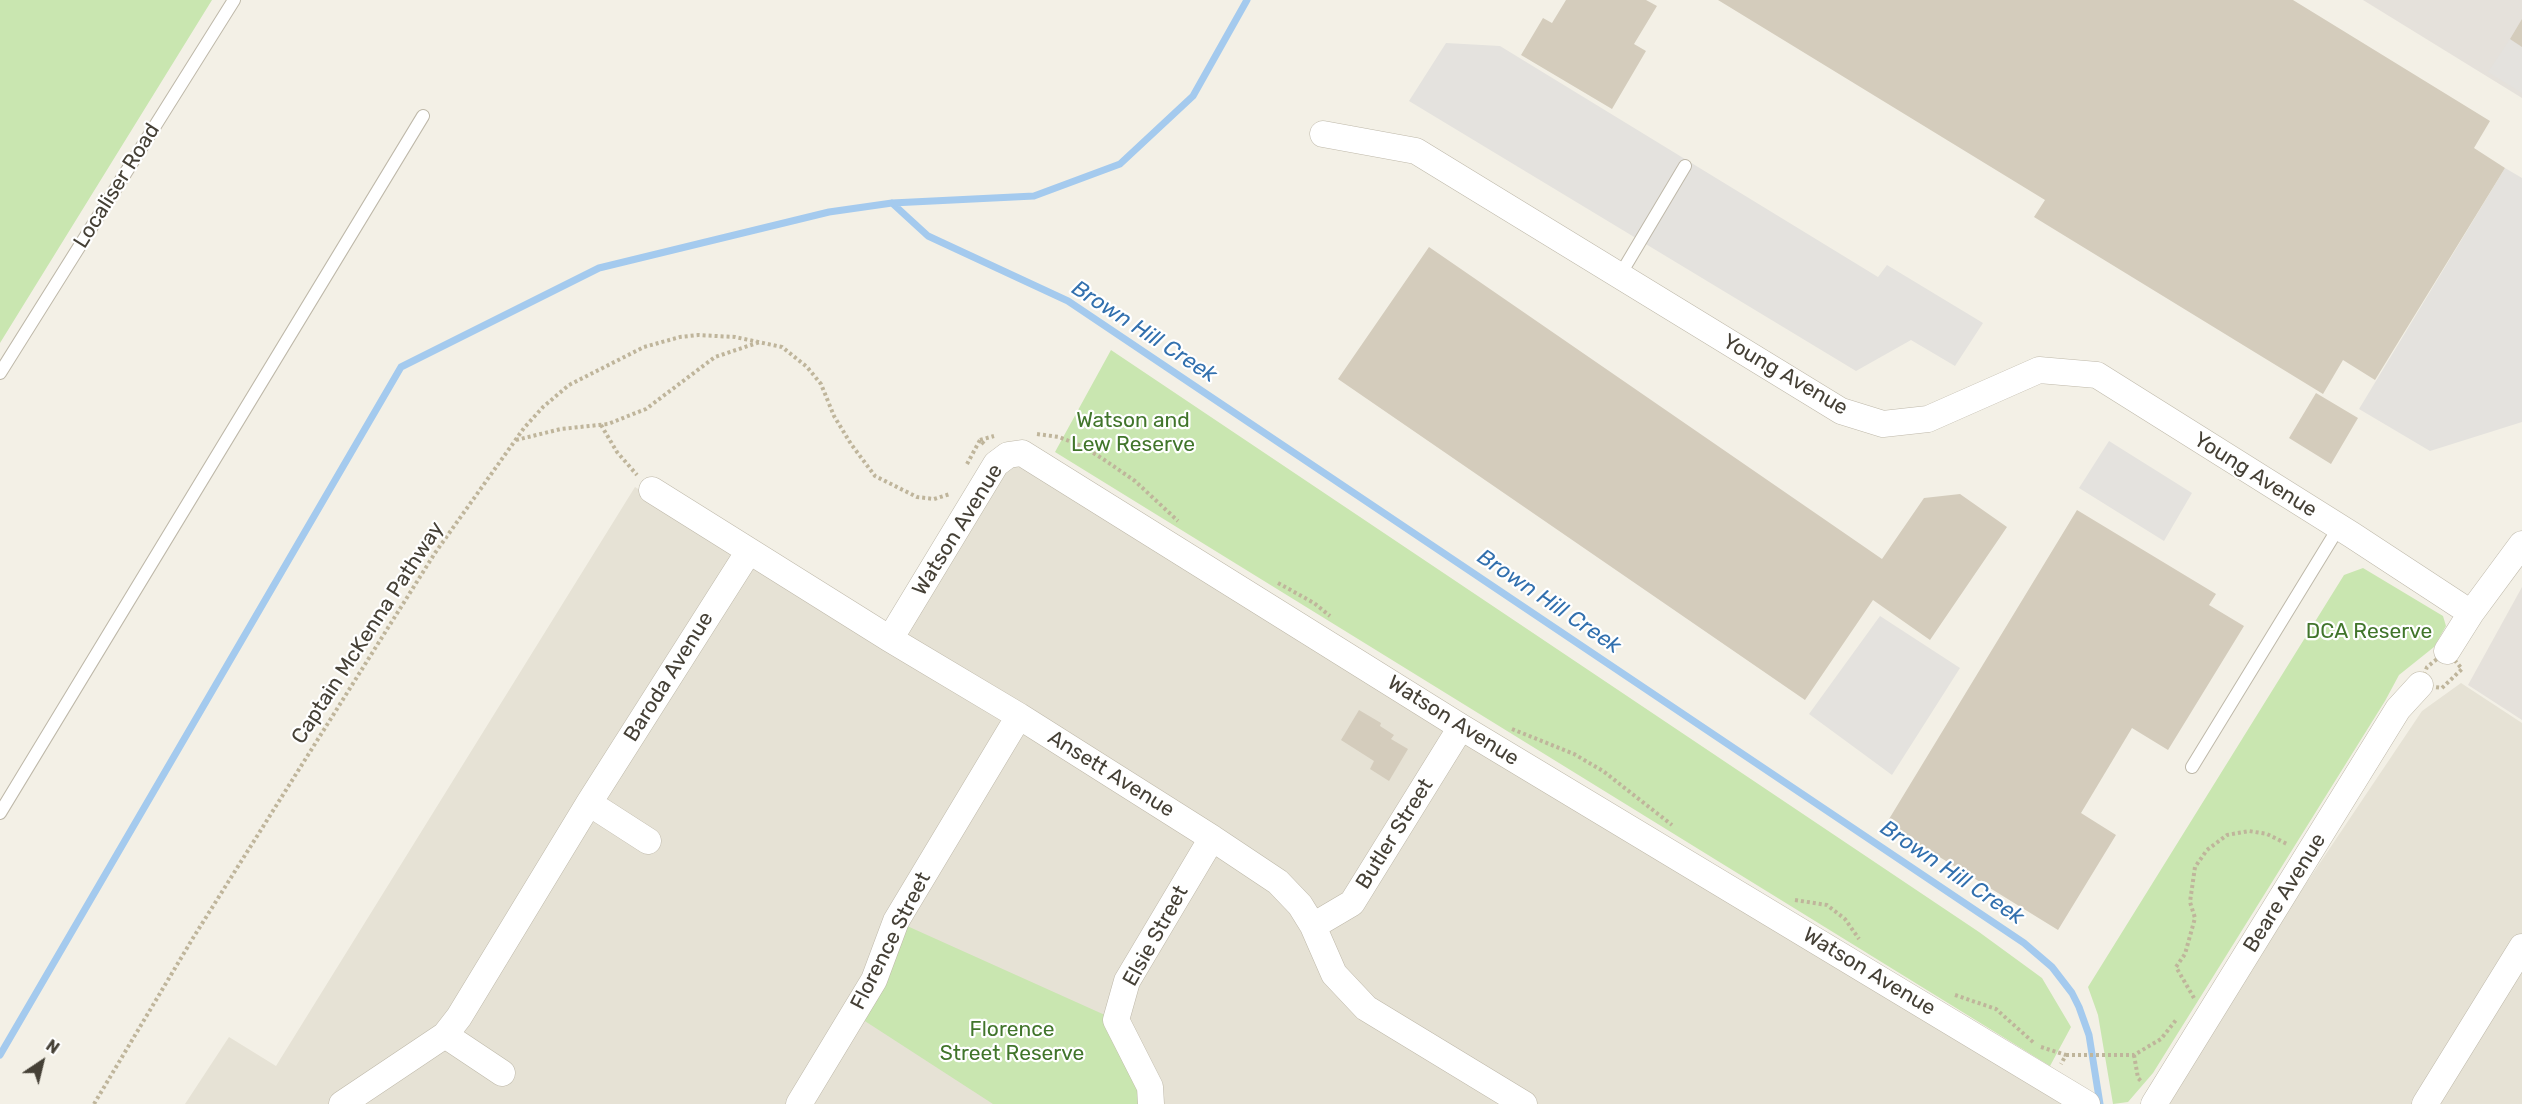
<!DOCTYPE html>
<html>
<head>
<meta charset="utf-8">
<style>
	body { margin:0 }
	#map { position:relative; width:2522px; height:1104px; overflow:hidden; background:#f3f0e6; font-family:Rubik,sans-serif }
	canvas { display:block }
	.north { position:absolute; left:12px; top:1032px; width:60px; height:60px; -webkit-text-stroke:4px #fff; paint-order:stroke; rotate:35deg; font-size:16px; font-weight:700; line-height:24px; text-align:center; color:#454036 }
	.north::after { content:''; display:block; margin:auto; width:21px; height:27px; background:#454036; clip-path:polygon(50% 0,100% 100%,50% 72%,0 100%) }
</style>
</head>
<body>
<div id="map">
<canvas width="2522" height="1104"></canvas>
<div class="north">N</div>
</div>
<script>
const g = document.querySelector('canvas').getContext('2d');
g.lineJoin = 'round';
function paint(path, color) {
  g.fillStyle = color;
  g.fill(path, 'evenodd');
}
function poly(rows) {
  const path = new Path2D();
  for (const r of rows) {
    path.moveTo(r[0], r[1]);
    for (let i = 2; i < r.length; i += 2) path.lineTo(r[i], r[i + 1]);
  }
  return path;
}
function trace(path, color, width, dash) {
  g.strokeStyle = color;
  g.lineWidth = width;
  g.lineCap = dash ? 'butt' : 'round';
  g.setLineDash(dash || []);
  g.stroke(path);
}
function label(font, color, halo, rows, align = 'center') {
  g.font = font + ' Rubik,sans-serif';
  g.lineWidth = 4.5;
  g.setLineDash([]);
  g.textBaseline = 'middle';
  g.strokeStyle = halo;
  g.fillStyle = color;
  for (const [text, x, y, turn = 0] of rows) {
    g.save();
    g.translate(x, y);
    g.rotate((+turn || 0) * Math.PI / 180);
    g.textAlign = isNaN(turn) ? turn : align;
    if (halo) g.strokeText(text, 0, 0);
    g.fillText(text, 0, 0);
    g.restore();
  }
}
paint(poly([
	[1003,450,2071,1104,185,1104,229,1037,276,1066,635,487,886,643],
	[2461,683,2522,723,2522,1104,2158,1104,2422,711]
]), '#e6e2d5');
paint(poly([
	[2363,0,2522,0,2522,98],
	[2522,587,2522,720,2468,685]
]), '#e5e1db');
paint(poly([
	[0,0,212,0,0,343],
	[1111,350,1979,932,2042,978,2071,1027,2050,1066,1055,452],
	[2363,568,2443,616,2446,626,2434,647,2399,675,2385,701,2153,1073,2128,1102,2113,1104,2098,1015,2088,987,2344,575],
	[896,921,1116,1020,1151,1104,993,1104,854,1014]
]), '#c9e6b0');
paint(poly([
	[2510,39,2522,47,2522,93,2488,72],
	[1446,43,1500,46,1878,277,1887,265,1983,323,1955,366,1911,340,1856,371,1409,101],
	[2505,168,2522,178,2522,422,2430,451,2359,409],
	[2109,441,2192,493,2164,541,2079,488],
	[1880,616,1960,668,1892,775,1809,714]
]), '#e4e2de');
trace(poly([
	[892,203,928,236,1068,301,2024,943,2052,967,2072,993,2079,1007,2089,1035,2100,1104],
	[0,1055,401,367,599,268,829,212,892,203,1034,196,1120,164,1193,96,1247,0]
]), '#a4caee', 7);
paint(poly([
	[1566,0,1646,0,1657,6,1634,44,1646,51,1612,109,1521,55,1543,18,1552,23],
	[1718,0,2293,0,2490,121,2474,148,2505,168,2375,380,2343,360,2323,394,2034,217,2045,200],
	[2522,19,2522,47,2510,39],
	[1429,247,1882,559,1924,498,1960,494,2007,527,1930,640,1873,600,1805,700,1338,379],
	[2316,393,2358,418,2331,464,2289,438],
	[2077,510,2216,594,2209,605,2244,626,2168,750,2132,728,2081,813,2116,835,2058,930,1886,824],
	[1359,710,1381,723,1380,726,1394,735,1391,739,1408,749,1389,781,1370,769,1374,761,1341,740]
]), '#d4ccbc');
const service = poly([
	[1620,275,1685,166],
	[0,373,234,0],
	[2192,767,2339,527],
	[0,813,423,116]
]);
const minor = poly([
	[1323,134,1416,151,1841,411,1883,424,1928,419,2039,370,2097,375,2352,535,2471,613],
	[652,490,890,639,1019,716,1212,838,1278,882,1300,905,1313,926,1334,974,1366,1008,1524,1104],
	[890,639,996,464,1008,455,1022,453,1461,727,2087,1104],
	[2447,651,2471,613,2522,544],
	[589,803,648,841],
	[1313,926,1352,903,1461,727],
	[445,1035,502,1073],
	[342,1104,445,1035,459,1017,589,803,749,551],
	[799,1104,874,980,896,921,1019,716],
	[1151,1104,1150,1087,1116,1020,1127,981,1212,838],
	[2154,1104,2398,709,2420,685],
	[2425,1104,2522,947]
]);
trace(service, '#beb8a9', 14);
trace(minor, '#beb8a9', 27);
trace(poly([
	[601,425,617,452,637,475],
	[1037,434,1059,437,1084,447,1106,461,1135,481,1178,521],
	[516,440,561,429,608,424,628,416,646,409,715,357,760,342],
	[980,440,994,436],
	[967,464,980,440,985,445],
	[1278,583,1314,603,1330,616],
	[2447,651,2462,669,2442,688,2420,685,2427,667,2447,651],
	[1512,729,1574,754,1603,771,1672,825],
	[1795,900,1827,905,1845,919,1859,939],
	[1955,995,1996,1009,2034,1043],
	[2194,998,2176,967,2185,954,2195,918,2190,902,2195,867,2207,850,2227,835,2249,831,2267,834,2287,844],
	[2041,1047,2066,1055,2061,1064],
	[2066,1055,2134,1055,2161,1039,2176,1020],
	[2134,1055,2138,1078,2142,1082],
	[94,1104,193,938,435,553,524,428,543,407,569,385,644,347,680,337,698,335,735,337,782,347,807,367,821,384,834,416,851,444,875,476,917,497,934,499,950,494]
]), '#bfb59b', 4, [3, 3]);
trace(service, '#fff', 12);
trace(minor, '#fff', 26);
label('21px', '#454036', '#fff', [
	["Localiser Road",117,186,-58],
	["Young Avenue",1785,375,30],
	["Young Avenue",2255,475,32],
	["Watson Avenue",958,530,-58],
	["Captain McKenna Pathway",368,633,-57],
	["Baroda Avenue",669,677,-58],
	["Watson Avenue",1453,721,32],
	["Ansett Avenue",1111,774,32],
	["Butler Street",1395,834,-58],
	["Beare Avenue",2285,893,-58],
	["Elsie Street",1156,936,-61],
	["Florence Street",891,941,-63],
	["Watson Avenue",1869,972,31]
]);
label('21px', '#41752b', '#fff', [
	["Watson and",1133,421],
	["Lew Reserve",1133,445],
	["DCA Reserve",2369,632],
	["Florence",1012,1030],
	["Street Reserve",1012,1054]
]);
label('italic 22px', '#3270ae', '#fff', [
	["Brown Hill Creek",1144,332,33],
	["Brown Hill Creek",1549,602,34],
	["Brown Hill Creek",1952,873,34]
]);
</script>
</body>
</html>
